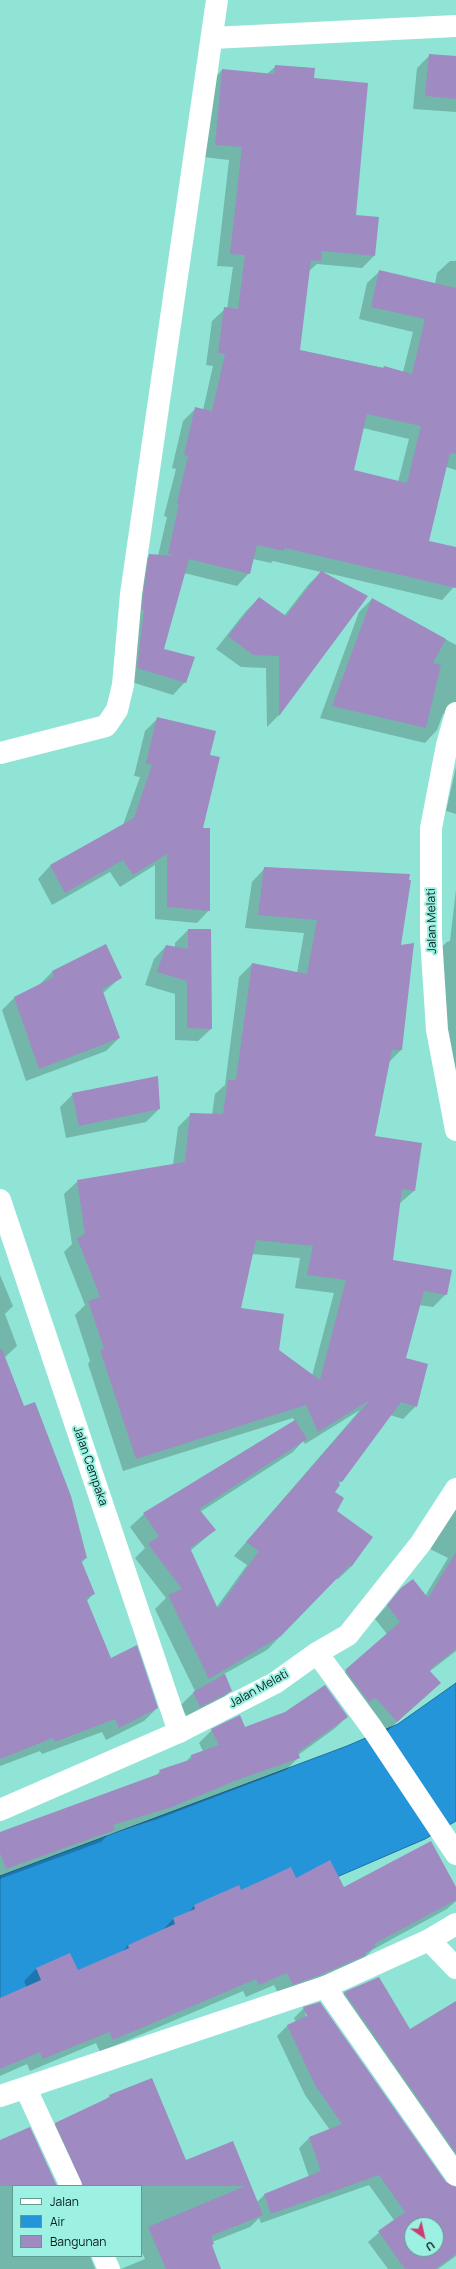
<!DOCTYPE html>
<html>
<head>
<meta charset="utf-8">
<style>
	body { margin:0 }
	#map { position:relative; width:456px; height:2269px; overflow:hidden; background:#90e4d5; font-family:Manrope,sans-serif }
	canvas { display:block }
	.legend { position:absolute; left:12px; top:2185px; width:130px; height:72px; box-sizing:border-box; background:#9df1e2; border:1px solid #5f9c92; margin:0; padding:5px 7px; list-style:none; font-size:12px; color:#031d19 }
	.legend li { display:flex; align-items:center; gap:8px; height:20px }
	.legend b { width:20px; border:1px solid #5f9c92 }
	.north { position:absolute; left:404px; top:2217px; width:40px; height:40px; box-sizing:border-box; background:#9df1e2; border:1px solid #5f9c92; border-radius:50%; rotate:146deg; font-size:11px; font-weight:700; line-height:16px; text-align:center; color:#031d19 }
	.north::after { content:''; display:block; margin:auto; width:14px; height:18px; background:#ca3e72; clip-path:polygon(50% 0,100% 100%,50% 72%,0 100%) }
</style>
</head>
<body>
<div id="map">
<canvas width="456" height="2269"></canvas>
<ul class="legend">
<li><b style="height:5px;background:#fff"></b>Jalan</li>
<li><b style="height:11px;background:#2595da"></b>Air</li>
<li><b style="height:11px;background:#9f8ac2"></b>Bangunan</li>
</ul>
<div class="north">U</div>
</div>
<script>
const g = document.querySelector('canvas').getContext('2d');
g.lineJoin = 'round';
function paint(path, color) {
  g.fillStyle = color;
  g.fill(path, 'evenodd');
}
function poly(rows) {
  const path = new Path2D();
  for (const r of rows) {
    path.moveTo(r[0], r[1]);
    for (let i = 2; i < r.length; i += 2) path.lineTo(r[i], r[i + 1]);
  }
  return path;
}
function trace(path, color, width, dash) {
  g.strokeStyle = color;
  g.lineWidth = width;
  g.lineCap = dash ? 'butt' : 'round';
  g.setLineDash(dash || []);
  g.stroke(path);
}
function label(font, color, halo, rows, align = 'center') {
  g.font = font + ' Manrope,sans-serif';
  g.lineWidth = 4;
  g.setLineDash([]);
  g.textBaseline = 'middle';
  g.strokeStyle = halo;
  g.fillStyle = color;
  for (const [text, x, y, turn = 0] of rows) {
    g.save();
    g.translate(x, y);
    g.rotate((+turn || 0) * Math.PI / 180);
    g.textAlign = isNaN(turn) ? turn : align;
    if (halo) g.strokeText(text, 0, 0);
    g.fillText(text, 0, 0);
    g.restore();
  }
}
const water = poly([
	[456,1683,456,1821,425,1839,0,2022,0,1876,347,1746,398,1724,456,1683]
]);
paint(water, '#2595da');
trace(water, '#1b71a0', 1);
paint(poly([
	[430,55,456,57,456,112,413,109,417,68],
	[276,66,313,79,355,216,374,256,362,268,317,264,309,271,299,350,403,372,413,332,359,319,367,283,380,271,435,284,437,273,450,261,456,261,456,470,446,467,428,541,456,548,456,581,454,587,442,600,323,572,367,597,278,716,267,727,266,668,241,667,216,649,246,611,259,598,284,616,308,585,321,572,273,561,271,563,253,559,249,573,237,586,184,573,163,650,185,682,173,695,125,680,137,568,150,555,158,556,167,517,164,516,176,469,172,468,183,421,196,408,203,410,213,366,206,365,212,321,225,309,227,309,233,267,217,266,229,160,203,157,210,83,222,70,267,74],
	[363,428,409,439,398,482,352,471],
	[372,599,456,645,456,750,452,716,443,714,437,730,425,743,320,718,359,612],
	[157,719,209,756,202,829,209,910,197,923,155,919,155,865,120,887,110,872,52,905,38,879,50,866,123,825,140,777,134,776,145,731],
	[456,767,456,814,446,811],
	[265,868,400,946,401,1050,388,1063,374,1137,421,1144,414,1191,399,1204,391,1261,446,1294,433,1307,419,1305,405,1359,416,1406,403,1419,390,1415,333,1492,335,1511,352,1566,338,1579,335,1579,267,1650,224,1674,230,1691,218,1704,188,1719,181,1705,195,1691,155,1609,166,1598,135,1558,145,1548,130,1527,144,1514,295,1422,293,1418,123,1471,88,1364,90,1361,75,1315,85,1305,64,1252,72,1244,64,1194,78,1181,173,1165,178,1127,191,1114,212,1115,215,1094,225,1085,239,977,252,964,297,973,304,933,245,928,252,882],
	[252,1254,300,1258,295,1288,334,1293,312,1376,278,1351,239,1309],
	[360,1410,234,1556,247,1565,216,1608,190,1551,215,1530,200,1512,293,1452,303,1441,305,1444],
	[456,890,456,1111,434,954,447,942,450,941],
	[188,930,211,1029,198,1041,175,1040,175,994,145,985,154,959,166,946,175,948,175,943],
	[105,945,120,978,102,994,119,1038,106,1051,26,1081,2,1010,15,997,39,985,52,972],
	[73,1094,159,1109,146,1122,66,1138,60,1107],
	[0,1275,13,1306,5,1314,17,1346,4,1358,86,1558,81,1563,93,1594,87,1601,111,1660,157,1708,144,1721,106,1740,102,1732,42,1754,40,1751,0,1766],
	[456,1506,456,1651,429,1672,439,1683,384,1734,333,1683,387,1634,375,1619,402,1589,425,1596,448,1558,430,1549],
	[285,1713,347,1717,334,1729,298,1755,299,1757,286,1770,158,1819,108,1835,101,1842,0,1879,0,1833,155,1777,160,1771,185,1763,191,1756,203,1751,199,1743,212,1730,244,1728],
	[296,1880,344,1889,456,1889,456,1901,447,1909,372,1950,362,1960,280,1997,274,1985,246,1997,243,1991,100,2052,96,2043,30,2071,27,2064,0,2076,0,2000,27,1988,24,1981,36,1969,78,1972,121,1953,128,1945,161,1932,173,1919,188,1913,194,1906,238,1886,241,1892],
	[378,1978,410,2030,456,2002,456,2178,334,2003,344,1993],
	[304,2008,445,2183,456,2187,456,2256,438,2269,388,2269,368,2242,394,2220,369,2185,261,2223,259,2218,250,2227,212,2242,211,2246,220,2269,121,2269,145,2259,141,2251,141,2186,67,2186,44,2136,56,2123,105,2100,110,2096,185,2161,232,2142,257,2202,264,2195,309,2177,299,2148,309,2138,330,2130,305,2095,277,2036,287,2026,296,2022,294,2018],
	[305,2013,307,2013,308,2021],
	[412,2225,436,2225,436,2249,412,2249],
	[0,2142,56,2186,13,2186,13,2256,90,2256,95,2269,0,2269]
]), '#0003');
paint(poly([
	[429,54,456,56,456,99,425,96],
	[275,65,315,68,314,78,368,83,356,215,379,217,375,256,322,251,321,261,311,260,300,350,383,368,384,366,412,374,425,319,371,307,379,270,456,288,456,454,450,453,429,541,456,547,456,588,285,548,284,551,257,545,250,574,189,559,164,649,195,657,186,683,137,668,144,610,142,609,143,595,149,554,174,556,168,554,179,504,177,503,188,456,184,455,195,407,212,411,225,354,218,353,224,307,238,309,245,255,230,254,242,147,215,145,222,69,274,74],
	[367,414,421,426,407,483,354,470],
	[321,571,368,596,279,716,279,656,253,655,228,636,259,597,286,616],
	[372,598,446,639,433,663,441,665,426,728,332,706],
	[157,717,216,731,210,755,220,757,203,828,210,828,210,911,167,907,167,854,133,875,123,860,65,893,50,865,134,818,152,765,146,763],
	[264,867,410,874,409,880,411,880,401,945,414,943,402,1050,392,1050,375,1136,422,1143,415,1191,402,1189,393,1260,452,1270,447,1295,424,1291,406,1358,428,1364,417,1407,401,1402,342,1482,336,1480,340,1485,335,1492,344,1498,337,1511,373,1537,352,1566,349,1566,281,1636,209,1679,168,1595,182,1589,148,1544,159,1536,143,1513,295,1420,307,1439,199,1509,216,1530,190,1548,218,1609,259,1551,246,1542,370,1400,318,1432,306,1405,136,1459,100,1350,104,1349,88,1301,100,1297,77,1238,85,1234,77,1180,185,1162,190,1113,223,1114,228,1080,236,1080,252,963,307,974,317,920,258,915],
	[256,1240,313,1246,307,1275,346,1280,320,1380,279,1350,284,1314,241,1308],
	[188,929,211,929,212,1029,187,1028,187,981,157,972,166,945,188,949],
	[106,944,122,978,102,989,120,1038,39,1069,14,997,54,977,52,971],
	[158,1076,160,1109,79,1126,72,1093],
	[0,1349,2,1349,24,1406,35,1402,71,1496,87,1558,81,1560,95,1594,86,1598,111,1658,137,1645,158,1708,119,1728,115,1719,55,1742,53,1738,0,1759],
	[456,1552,456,1649,429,1670,441,1683,397,1722,376,1698,369,1702,345,1670,400,1622,387,1605,401,1588,413,1579,428,1598],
	[225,1674,232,1691,200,1707,193,1692],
	[325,1685,348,1717,298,1752,300,1758,237,1780,172,1807,113,1825,115,1830,6,1869,0,1853,0,1832,161,1773,159,1770,192,1759,191,1755,219,1745,211,1729,240,1715,245,1727,285,1712],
	[431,1841,456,1887,456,1900,374,1944,376,1947,365,1953,366,1955,320,1975,293,1985,287,1973,259,1985,256,1979,113,2040,109,2032,43,2059,40,2052,0,2069,0,1998,41,1980,36,1968,70,1953,78,1970,129,1948,128,1945,175,1924,173,1918,195,1909,194,1905,239,1885,241,1890,291,1867,296,1878,330,1860,344,1887],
	[379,1977,410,2029,456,2001,456,2153,344,1992],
	[320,2002,446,2182,456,2187,456,2254,435,2269,405,2269,378,2231,405,2212,379,2175,271,2214,264,2194,321,2171,309,2137,342,2124,315,2085,287,2025,307,2016,303,2007],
	[412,2225,436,2225,436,2249,412,2249],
	[152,2078,186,2160,233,2141,263,2215,211,2236,214,2244,212,2245,221,2269,166,2269,148,2227,245,2186,83,2186,55,2123,110,2097,109,2095],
	[30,2127,57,2186,0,2186,0,2140]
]), '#9f8ac2');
trace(poly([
	[212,38,456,26],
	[0,753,106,726,117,710,123,685,131,594,217,0],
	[317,1653,372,1728,456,1854],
	[429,1940,456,1968],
	[325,1987,456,2175],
	[26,2089,71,2186],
	[103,2256,109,2269]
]), '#fff', 22);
trace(poly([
	[0,1200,179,1732],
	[0,2096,325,1987,429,1940,456,1924]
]), '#fff', 22);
trace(poly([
	[456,713,447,745,431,828,431,937,437,1030,456,1130],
	[0,1810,179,1732,275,1683,317,1653,348,1635,421,1543,456,1489]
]), '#fff', 22);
label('12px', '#031d19', '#9df1e2', [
	["Jalan Melati",432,921,-91],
	["Jalan Cempaka",90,1466,71],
	["Jalan Melati",259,1689,-29]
]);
</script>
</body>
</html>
